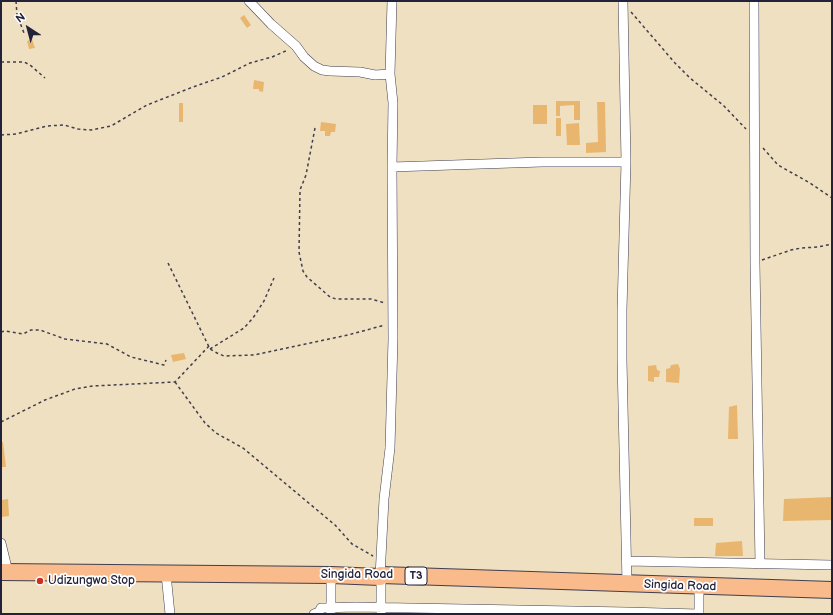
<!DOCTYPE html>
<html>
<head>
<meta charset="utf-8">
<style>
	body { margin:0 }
	#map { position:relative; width:833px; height:615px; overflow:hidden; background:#eee0c0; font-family:"Balsamiq Sans",sans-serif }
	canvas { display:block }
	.frame { position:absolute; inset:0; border:2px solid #22223b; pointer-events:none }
	.north { position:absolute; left:8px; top:8px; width:40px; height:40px; -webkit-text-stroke:3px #fff; paint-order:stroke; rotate:324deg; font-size:11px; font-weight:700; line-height:16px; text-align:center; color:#22223b }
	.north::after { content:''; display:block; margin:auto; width:14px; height:18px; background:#22223b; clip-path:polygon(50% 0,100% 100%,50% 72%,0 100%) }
</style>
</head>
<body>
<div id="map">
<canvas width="833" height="615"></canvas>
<div class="frame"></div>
<div class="north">N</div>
</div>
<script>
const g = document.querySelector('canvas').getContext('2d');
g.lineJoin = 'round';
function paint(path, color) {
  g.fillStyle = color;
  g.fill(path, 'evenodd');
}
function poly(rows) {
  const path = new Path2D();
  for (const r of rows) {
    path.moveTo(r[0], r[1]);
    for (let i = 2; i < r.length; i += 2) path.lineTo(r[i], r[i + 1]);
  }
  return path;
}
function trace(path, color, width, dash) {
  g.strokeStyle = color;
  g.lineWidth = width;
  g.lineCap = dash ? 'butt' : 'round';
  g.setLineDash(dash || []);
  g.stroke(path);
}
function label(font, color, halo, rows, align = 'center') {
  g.font = font + ' "Balsamiq Sans",sans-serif';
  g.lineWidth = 3.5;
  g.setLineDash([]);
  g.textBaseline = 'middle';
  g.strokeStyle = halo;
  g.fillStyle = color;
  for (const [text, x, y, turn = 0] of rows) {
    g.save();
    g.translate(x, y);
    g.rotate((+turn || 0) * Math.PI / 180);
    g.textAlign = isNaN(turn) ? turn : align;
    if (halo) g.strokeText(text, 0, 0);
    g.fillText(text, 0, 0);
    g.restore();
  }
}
paint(poly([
	[244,15,251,25,247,28,240,18],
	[32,39,35,48,29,49,27,41],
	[254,80,264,82,263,92,259,91,259,89,253,89],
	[556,101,580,101,580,120,574,120,574,105,560,106,560,116,556,116],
	[597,102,605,102,606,152,586,153,586,143,598,142],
	[179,103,183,103,183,122,179,122],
	[533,105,547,105,547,124,533,124],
	[556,118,561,118,561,136,556,136],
	[321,122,336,124,335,132,331,132,330,136,325,136,325,131,320,131],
	[579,123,580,145,567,145,566,124],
	[184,353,186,359,173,362,171,355],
	[678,364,680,369,679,383,666,382,666,369,670,368,671,365],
	[656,365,657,370,660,371,659,377,654,377,654,382,648,381,648,366],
	[737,405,738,439,728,439,729,407],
	[1,442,3,442,6,467,1,467],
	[832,497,832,520,783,521,784,499],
	[8,499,9,516,1,517,1,500],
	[694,518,713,518,713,526,694,526],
	[742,541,743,556,715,556,716,543]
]), '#e9b66f');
const street = poly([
	[249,1,271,24,296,46,304,57,314,66,322,70,330,71,360,72,375,75,390,74,393,103,392,167,393,339,390,448,384,499,380,577],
	[623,1,626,162,622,310,622,360,627,584],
	[754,1,755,263,760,564],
	[390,74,392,1],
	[392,167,542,162,626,162],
	[1,543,8,572],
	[626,561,832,565],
	[166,574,170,614],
	[331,575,331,613],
	[314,614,319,612,321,608,356,607,627,612,698,614],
	[381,614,381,575],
	[699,614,699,586]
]);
const highway = poly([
	[1,572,331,575,380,577,381,575,832,590]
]);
trace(street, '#413e4f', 10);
trace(highway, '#413e4f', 18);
trace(poly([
	[16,1,17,15,24,33],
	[631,12,675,63,690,78,724,106,746,129],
	[1,62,24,62,30,65,45,78],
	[315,128,306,175,300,190,299,252,303,271,307,277,330,297,336,299,371,299,385,303],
	[1,135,16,134,47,126,64,125,78,129,91,130,111,126,147,105,193,87,222,77,250,63,272,57,288,50],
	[763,148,778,165,810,183,832,198],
	[762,260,791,250,801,248,818,247,832,244],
	[168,263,210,349,217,353,224,356,254,355,348,335,385,325],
	[1,332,5,331,23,334,31,330,40,330,65,339,107,344,131,357,164,365,166,360],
	[210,349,244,328,253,318,264,301,274,278],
	[175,382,205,423,216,433,243,448,335,525,352,544,373,556],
	[1,422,45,400,75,389,93,386,175,382,209,346]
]), '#413e4f', 1.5, [3, 3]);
trace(street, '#fff', 9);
trace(highway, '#fabb8c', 16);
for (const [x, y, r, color] of [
	[40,581,4,"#c8321e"]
]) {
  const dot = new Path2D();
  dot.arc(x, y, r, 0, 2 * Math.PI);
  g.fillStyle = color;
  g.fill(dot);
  trace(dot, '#fff', 1.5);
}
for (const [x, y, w] of [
	[416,576,22]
]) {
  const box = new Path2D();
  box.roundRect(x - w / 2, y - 9, w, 18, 3);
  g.fillStyle = '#fff';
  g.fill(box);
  trace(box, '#22223b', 1);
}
label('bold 11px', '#22223b', null, [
	["T3",416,576]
]);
label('12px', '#22223b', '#fff', [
	["Singida Road",357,575],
	["Singida Road",680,586,2]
]);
label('12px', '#22223b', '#fff', [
	["Udizungwa Stop",48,581]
], 'left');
</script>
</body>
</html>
